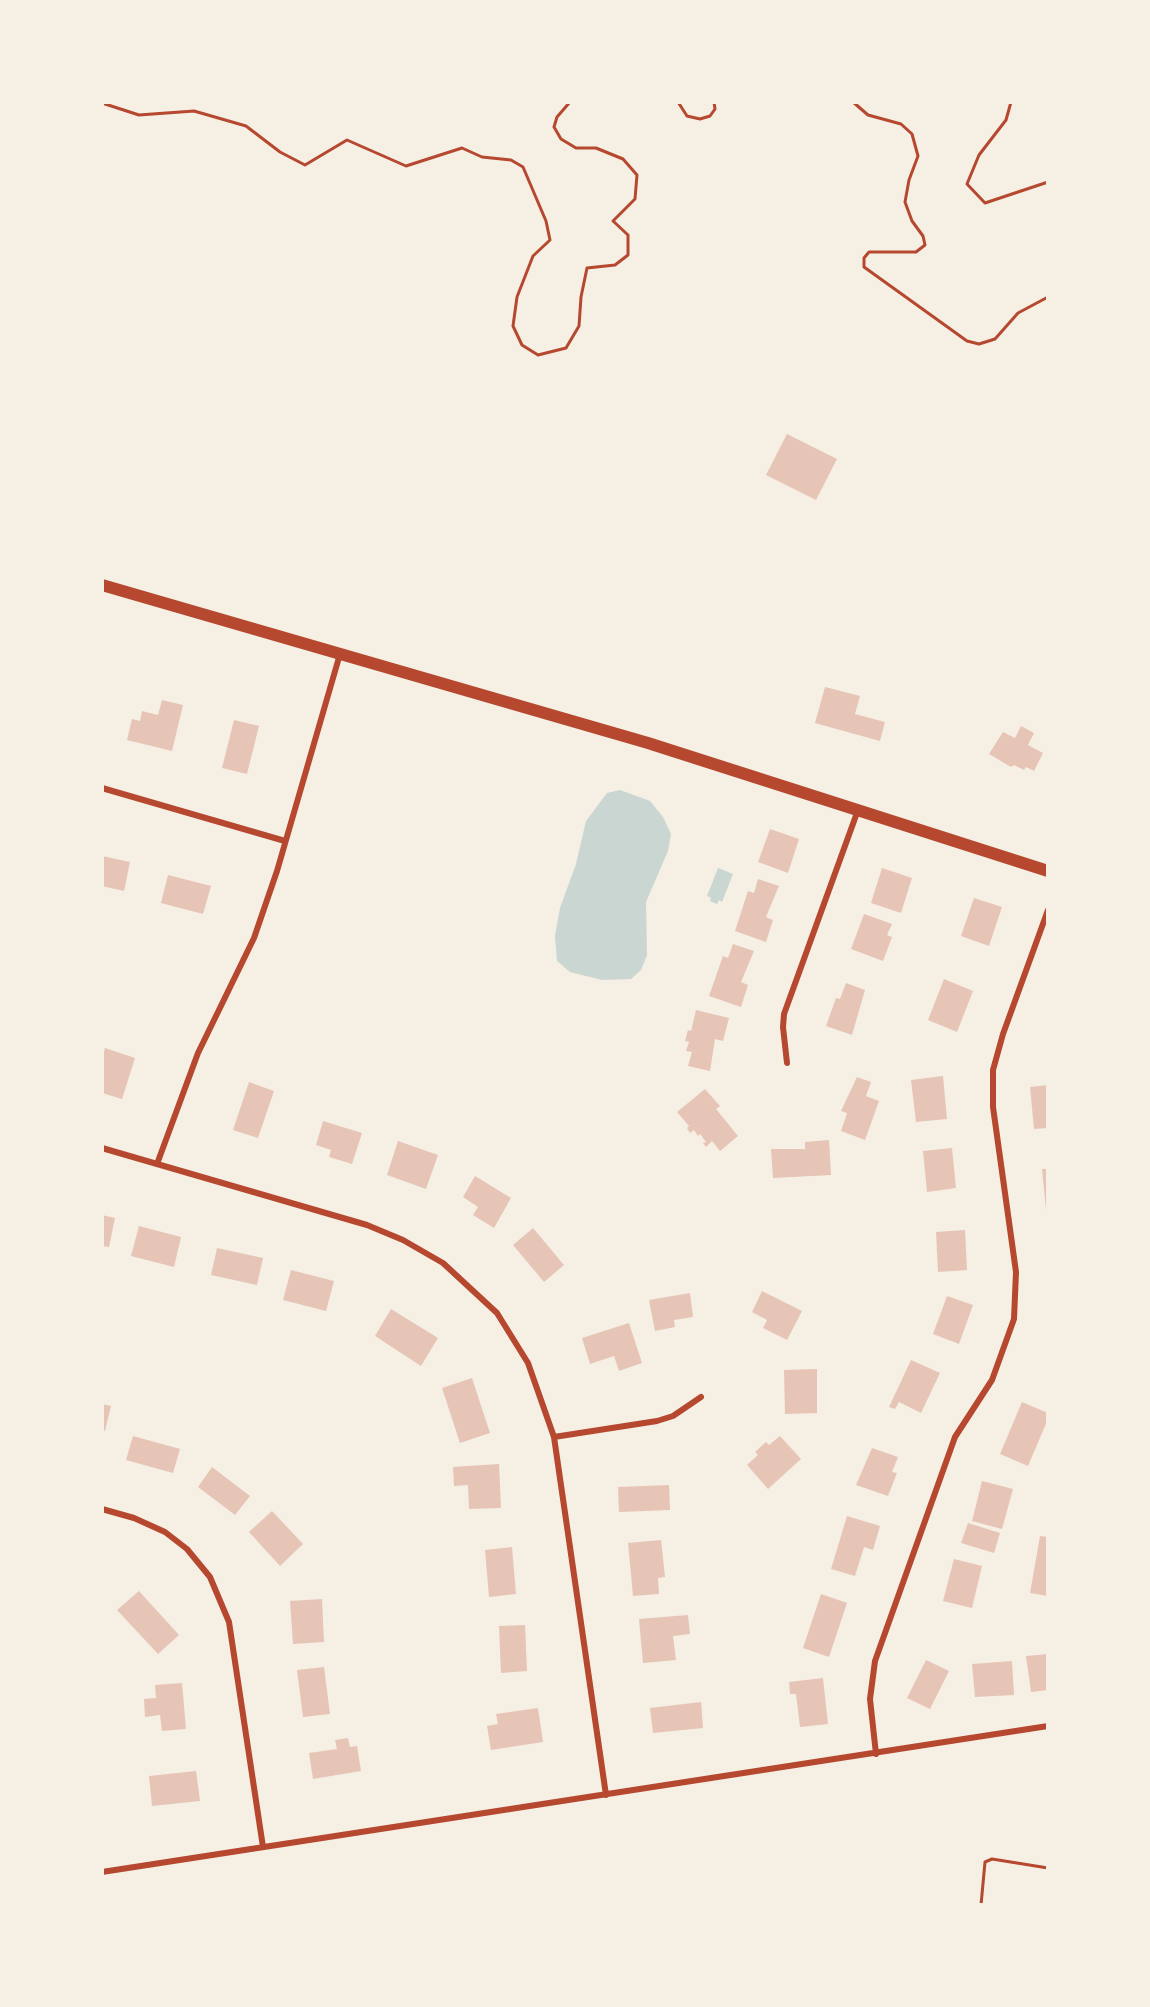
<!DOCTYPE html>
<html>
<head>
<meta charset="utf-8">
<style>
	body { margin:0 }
	#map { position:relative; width:1150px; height:2007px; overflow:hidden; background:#f6efe4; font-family:Helvetica,sans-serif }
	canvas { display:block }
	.frame { position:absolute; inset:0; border:104px solid #f6efe4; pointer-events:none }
</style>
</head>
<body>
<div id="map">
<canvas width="1150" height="2007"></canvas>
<div class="frame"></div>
</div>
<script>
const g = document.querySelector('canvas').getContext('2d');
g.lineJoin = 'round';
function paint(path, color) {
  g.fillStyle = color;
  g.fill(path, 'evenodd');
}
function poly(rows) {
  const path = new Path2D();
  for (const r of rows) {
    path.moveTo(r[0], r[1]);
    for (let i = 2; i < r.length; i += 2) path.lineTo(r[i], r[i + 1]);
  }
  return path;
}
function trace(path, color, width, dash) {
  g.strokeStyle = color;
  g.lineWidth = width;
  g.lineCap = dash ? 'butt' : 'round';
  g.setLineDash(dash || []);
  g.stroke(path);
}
paint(poly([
	[620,790,650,801,663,817,671,834,668,851,646,902,647,955,641,970,631,979,602,980,570,972,557,961,555,936,560,908,576,864,586,821,607,793],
	[718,868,733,874,722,902,719,900,717,904,710,901,711,898,707,896]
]), '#c9d6d2');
paint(poly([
	[787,434,837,459,816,500,766,475],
	[825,687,860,696,855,714,885,722,880,741,815,723],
	[162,700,183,705,172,751,127,740,132,719,140,721,142,711,158,715],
	[234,720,259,726,247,774,222,768],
	[1021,726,1034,733,1028,745,1043,753,1034,771,1026,767,1024,770,1014,765,1011,767,989,754,1003,732,1015,738],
	[770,829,799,839,788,873,758,862],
	[102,856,130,862,124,891,102,886],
	[882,868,912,878,901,913,871,903],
	[168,875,211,886,203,914,161,903],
	[758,879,779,886,766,917,773,920,766,942,735,931,748,891,754,893],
	[974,898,1002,907,989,946,961,936],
	[864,914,892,924,887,935,892,937,883,961,851,949],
	[733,944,754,951,741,982,748,985,741,1007,709,996,723,956,728,958],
	[944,979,973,991,957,1032,928,1020],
	[846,983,865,990,852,1035,826,1026,836,998,840,999],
	[696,1010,729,1018,723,1041,715,1039,710,1071,688,1066,692,1052,686,1051,689,1042,685,1041,688,1030,691,1031],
	[105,1048,135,1058,122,1099,102,1093,102,1058],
	[943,1076,947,1119,916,1122,911,1080],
	[857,1077,871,1082,866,1096,879,1101,865,1140,841,1131,847,1113,841,1111],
	[249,1082,274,1091,258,1138,233,1130],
	[1048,1085,1048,1128,1034,1129,1030,1087],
	[705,1089,720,1106,716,1109,738,1136,720,1151,712,1141,706,1147,703,1143,706,1142,700,1134,698,1136,694,1130,690,1133,687,1128,689,1126,677,1112],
	[323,1121,362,1133,352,1164,329,1157,331,1150,316,1145],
	[829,1140,831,1175,773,1178,771,1149,805,1149,805,1142],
	[398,1141,438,1155,426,1189,387,1175],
	[952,1148,956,1188,927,1192,923,1151],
	[1042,1169,1048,1169,1048,1210,1046,1210],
	[475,1176,511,1198,494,1228,473,1215,478,1207,463,1197],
	[102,1215,115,1218,109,1247,102,1246],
	[139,1226,181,1237,174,1267,131,1256],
	[533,1228,564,1265,544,1282,513,1245],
	[965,1230,967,1270,938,1272,936,1232],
	[217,1248,263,1258,257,1285,211,1275],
	[291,1270,334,1281,326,1311,283,1300],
	[762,1291,802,1311,787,1340,763,1328,767,1320,752,1312],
	[690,1293,693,1317,674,1320,675,1327,655,1331,649,1300],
	[947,1296,973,1305,959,1344,933,1334],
	[391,1309,438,1338,421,1366,375,1336],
	[629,1323,642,1363,619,1371,614,1356,590,1364,582,1338],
	[911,1360,940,1373,921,1413,899,1402,895,1409,889,1407],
	[817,1369,817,1413,785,1414,784,1370],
	[472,1378,490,1433,460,1443,442,1388],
	[1022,1402,1048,1413,1048,1419,1028,1466,1000,1454],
	[102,1404,111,1406,105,1431,102,1430],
	[133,1436,180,1449,173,1473,126,1460],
	[780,1436,801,1459,768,1489,747,1465,758,1455,755,1452,766,1442,769,1445],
	[872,1448,898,1457,892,1472,897,1473,888,1496,856,1485],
	[499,1464,501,1508,469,1509,468,1485,454,1486,453,1467],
	[212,1467,250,1496,235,1515,198,1487],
	[982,1481,1013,1489,1002,1529,972,1521],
	[669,1485,670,1510,619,1512,618,1487],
	[272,1511,303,1544,280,1566,249,1532],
	[847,1516,880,1526,873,1550,864,1547,855,1576,831,1569],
	[968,1523,1000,1533,994,1553,961,1543],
	[1040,1536,1048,1537,1048,1596,1030,1593],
	[661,1540,665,1577,658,1578,659,1594,633,1596,628,1543],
	[512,1547,516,1594,489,1597,485,1550],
	[954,1559,982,1566,972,1608,943,1601],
	[139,1591,179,1635,158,1654,117,1610],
	[821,1594,847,1603,829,1657,803,1648],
	[322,1599,324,1642,293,1644,290,1601],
	[688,1615,690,1634,673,1636,676,1660,643,1663,639,1619],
	[525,1625,527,1671,501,1673,499,1626],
	[1048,1654,1048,1690,1031,1692,1026,1656],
	[926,1660,949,1671,930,1709,907,1698],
	[1012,1661,1014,1695,975,1697,972,1664],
	[324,1667,330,1714,303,1717,297,1670],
	[823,1678,828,1724,800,1727,796,1694,790,1694,789,1682],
	[182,1683,186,1729,162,1731,160,1715,145,1717,144,1699,156,1698,155,1685],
	[701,1702,703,1728,653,1733,650,1708],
	[538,1708,543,1742,491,1750,487,1726,498,1724,496,1714],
	[348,1738,350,1747,357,1746,361,1771,313,1779,309,1753,337,1749,335,1740],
	[196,1771,200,1801,152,1806,149,1776]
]), '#e6c5b7');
trace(poly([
	[678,102,687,116,700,119,710,116,715,109,714,102],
	[853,102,868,115,901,124,912,134,918,156,909,180,905,202,912,221,923,236,925,245,916,252,869,252,864,258,864,267,967,341,979,344,995,339,1018,313,1048,297],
	[1011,102,1006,120,979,155,967,184,985,203,1048,182],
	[102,103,139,115,194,111,246,126,280,152,305,165,347,140,406,166,462,148,482,157,511,160,523,167,546,221,550,240,533,256,517,297,513,326,522,345,538,355,566,348,579,326,581,297,587,268,615,265,628,255,628,235,613,221,635,199,637,175,623,159,596,148,576,148,561,139,554,127,557,117,570,102],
	[981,1905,985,1862,992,1859,1048,1868]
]), '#b5482f', 3);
trace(poly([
	[102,788,285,841],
	[787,1063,783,1027,784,1014,858,810],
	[102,1148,367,1225,403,1240,443,1263,497,1313,528,1363,554,1437,606,1795],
	[157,1164,198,1053,254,938,277,871,340,654],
	[554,1437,657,1421,673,1416,701,1397],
	[102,1509,134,1518,165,1532,187,1549,210,1577,229,1622,263,1847],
	[876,1754,870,1699,875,1661,955,1437,992,1380,1014,1319,1016,1272,993,1107,993,1070,1003,1034,1048,910],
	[102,1872,1048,1726]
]), '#b5482f', 6);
trace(poly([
	[102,585,648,743,1048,871]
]), '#b5482f', 12);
</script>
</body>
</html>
